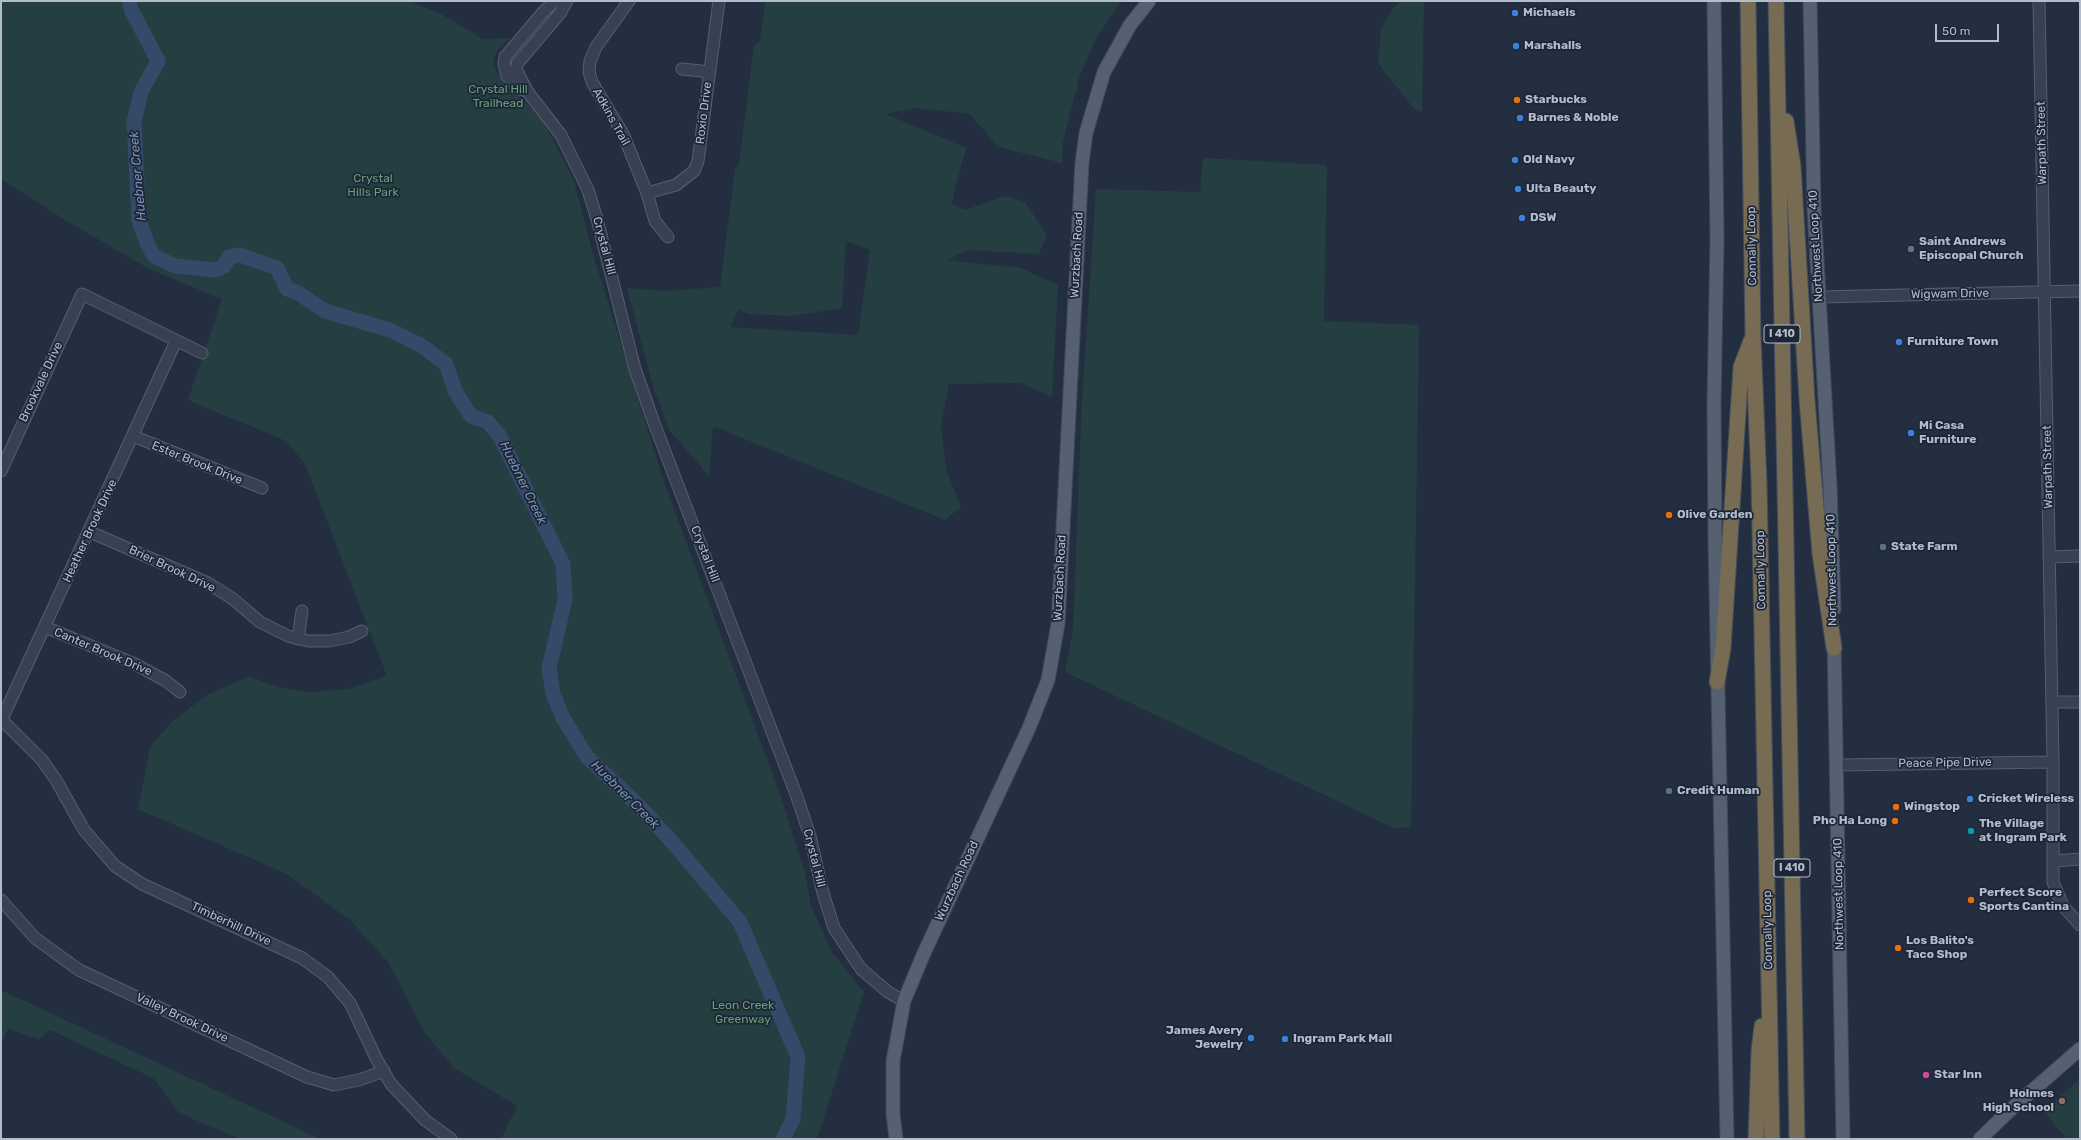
<!DOCTYPE html>
<html>
<head>
<meta charset="utf-8">
<style>
	body { margin:0 }
	#map { position:relative; width:2081px; height:1140px; overflow:hidden; background:#232f41; font-family:Rubik,sans-serif }
	canvas { display:block }
	.frame { position:absolute; inset:0; border:2px solid #b3bccb; pointer-events:none }
	.scale { position:absolute; left:1935px; top:24px; width:64px; height:18px; box-sizing:border-box; border:2px solid #b3bccb; border-top:0; padding-left:5px; font-size:12px; line-height:14px; white-space:nowrap; color:#b3bccb; -webkit-text-stroke:3px #1c2636; paint-order:stroke }
</style>
</head>
<body>
<div id="map">
<canvas width="2081" height="1140"></canvas>
<div class="frame"></div>
<div class="scale">50 m</div>
</div>
<script>
const g = document.querySelector('canvas').getContext('2d');
g.lineJoin = 'round';
function paint(path, color) {
  g.fillStyle = color;
  g.fill(path, 'evenodd');
}
function poly(rows) {
  const path = new Path2D();
  for (const r of rows) {
    path.moveTo(r[0], r[1]);
    for (let i = 2; i < r.length; i += 2) path.lineTo(r[i], r[i + 1]);
  }
  return path;
}
function trace(path, color, width, dash) {
  g.strokeStyle = color;
  g.lineWidth = width;
  g.lineCap = dash ? 'butt' : 'round';
  g.setLineDash(dash || []);
  g.stroke(path);
}
function label(font, color, halo, rows, align = 'center') {
  g.font = font + ' Rubik,sans-serif';
  g.lineWidth = 3.5;
  g.setLineDash([]);
  g.textBaseline = 'middle';
  g.strokeStyle = halo;
  g.fillStyle = color;
  for (const [text, x, y, turn = 0] of rows) {
    g.save();
    g.translate(x, y);
    g.rotate((+turn || 0) * Math.PI / 180);
    g.textAlign = isNaN(turn) ? turn : align;
    if (halo) g.strokeText(text, 0, 0);
    g.fillText(text, 0, 0);
    g.restore();
  }
}
paint(poly([
	[1,1,408,1,439,13,483,39,510,38,498,49,493,61,497,73,542,119,574,181,594,258,664,482,781,797,805,873,811,906,832,952,864,992,817,1139,501,1139,517,1106,454,1068,425,1033,388,962,350,920,287,874,138,809,150,748,171,722,207,695,248,677,283,688,309,692,348,689,387,676,305,464,286,441,188,400,222,299,149,269,62,218,1,179],
	[765,1,1119,1,1119,5,1096,38,1080,75,1063,142,1062,163,998,147,970,114,916,108,886,114,966,148,955,188,952,204,965,210,1005,196,1025,202,1047,235,1039,254,968,250,947,260,1020,268,1058,285,1052,397,1020,383,949,384,941,425,946,469,961,507,945,520,713,426,709,476,669,430,653,386,627,288,666,291,720,287,735,169,739,165,754,46,760,41],
	[846,241,870,250,858,335,730,327,738,310,749,314,792,316,842,308],
	[1402,1,1424,1,1422,112,1415,110,1378,63,1381,28,1395,6],
	[1203,158,1327,165,1324,321,1419,325,1411,827,1394,828,1065,672,1073,630,1082,400,1096,189,1200,192],
	[1,990,299,1129,320,1139,240,1139,179,1113,153,1078,50,1030,39,1039,8,1029,1,1046],
	[2080,1079,2080,1139,2067,1139,2043,1111]
]), '#253e42');
trace(poly([
	[129,1,131,9,158,61,141,92,134,122,139,220,147,243,154,256,175,266,216,270,224,266,229,257,240,255,277,268,287,289,298,293,325,311,390,330,422,346,446,364,455,391,471,416,488,422,499,435,563,564,565,600,549,668,553,694,563,718,587,757,639,806,673,843,740,922,798,1057,793,1119,783,1139]
]), '#354969', 15);
const minor = poly([
	[567,1,561,12,517,64,516,69,527,91,561,135,588,190,597,219,635,369,654,423,797,797,810,836,823,893,834,928,861,969,888,992,904,1001],
	[629,1,596,47,590,61,589,72,592,82,623,134,647,193,655,221,668,237],
	[2039,1,2053,762,2053,882,2063,906,2080,925],
	[682,69,710,72],
	[527,91,520,89,507,76,504,64,505,57,544,11,555,1],
	[647,193,676,185,694,171,698,161,719,1],
	[1819,297,2080,291],
	[133,436,262,488],
	[1,471,82,294,202,353],
	[90,532,208,583,233,599,260,622,288,636,308,641,329,641,349,637,362,631],
	[2050,557,2080,556],
	[45,627,135,664,166,681,180,692],
	[298,639,302,611],
	[2052,702,2080,702],
	[1,719,42,760,56,780,84,830,115,866,142,884,302,958,328,977,350,1003,377,1060,391,1084,425,1120,451,1139],
	[2,719,176,341],
	[1837,765,2053,762],
	[2053,861,2080,859],
	[1,900,35,938,79,970,307,1077,334,1085,359,1080,384,1071]
]);
const major = poly([
	[1714,1,1717,238,1714,404,1715,540,1727,1139],
	[1810,1,1814,208,1830,486,1834,609],
	[1834,639,1843,1139],
	[896,1139,893,1114,893,1061,904,1001,924,953,1029,728,1048,680,1058,624,1082,163,1086,133,1104,72,1130,25,1149,1],
	[1980,1139,2009,1111,2080,1049]
]);
const highway = poly([
	[1748,1,1753,337,1759,482,1772,1139],
	[1776,1,1797,1139],
	[1786,121,1793,166,1807,400,1820,554,1834,648],
	[1717,682,1723,649,1741,367,1751,341],
	[1756,1139,1759,1051,1762,1026]
]);
trace(minor, '#555f6e', 13);
trace(major, '#404a5a', 15);
trace(highway, '#424c5b', 17);
trace(minor, '#374151', 11);
trace(major, '#556071', 13);
trace(highway, '#776b53', 15);
for (const [x, y, r, color] of [
	[1515,13,4,"#3f7fe0"],
	[1516,46,4,"#3f7fe0"],
	[1517,100,4,"#e8710a"],
	[1520,118,4,"#3f7fe0"],
	[1515,160,4,"#3f7fe0"],
	[1518,189,4,"#3f7fe0"],
	[1522,218,4,"#3f7fe0"],
	[1911,249,4,"#6b7280"],
	[1899,342,4,"#3f7fe0"],
	[1911,433,4,"#3f7fe0"],
	[1669,515,4,"#e8710a"],
	[1883,547,4,"#5c6f8a"],
	[1669,791,4,"#5c6f8a"],
	[1970,799,4,"#3f7fe0"],
	[1896,807,4,"#e8710a"],
	[1895,821,4,"#e8710a"],
	[1971,831,4,"#0f9aa8"],
	[1971,900,4,"#e8710a"],
	[1898,948,4,"#e8710a"],
	[1251,1038,4,"#3f7fe0"],
	[1285,1039,4,"#3f7fe0"],
	[1926,1075,4,"#d1479c"],
	[2062,1101,4,"#8d6e63"]
]) {
  const dot = new Path2D();
  dot.arc(x, y, r, 0, 2 * Math.PI);
  g.fillStyle = color;
  g.fill(dot);
  trace(dot, '#1c2636', 1.5);
}
for (const [x, y, w] of [
	[1782,334,36],
	[1792,868,36]
]) {
  const box = new Path2D();
  box.roundRect(x - w / 2, y - 9, w, 18, 3);
  g.fillStyle = '#1c2636';
  g.fill(box);
  trace(box, '#b3bccb', 1);
}
label('bold 11px', '#b3bccb', null, [
	["I 410",1782,334],
	["I 410",1792,868]
]);
label('bold 12px', '#b3bccb', '#1c2636', [
	["Michaels",1523,13],
	["Marshalls",1524,46],
	["Starbucks",1525,100],
	["Barnes & Noble",1528,118],
	["Old Navy",1523,160],
	["Ulta Beauty",1526,189],
	["DSW",1530,218],
	["Saint Andrews",1919,242],
	["Episcopal Church",1919,256],
	["Furniture Town",1907,342],
	["Mi Casa",1919,426],
	["Furniture",1919,440],
	["Olive Garden",1677,515],
	["State Farm",1891,547],
	["Credit Human",1677,791],
	["Cricket Wireless",1978,799],
	["Wingstop",1904,807],
	["Pho Ha Long",1887,821,"right"],
	["The Village",1979,824],
	["at Ingram Park",1979,838],
	["Perfect Score",1979,893],
	["Sports Cantina",1979,907],
	["Los Balito's",1906,941],
	["Taco Shop",1906,955],
	["James Avery",1243,1031,"right"],
	["Jewelry",1243,1045,"right"],
	["Ingram Park Mall",1293,1039],
	["Star Inn",1934,1075],
	["Holmes",2054,1094,"right"],
	["High School",2054,1108,"right"]
], 'left');
label('12px', '#699e77', '#1c2636', [
	["Crystal Hill",498,90],
	["Trailhead",498,104],
	["Crystal",373,179],
	["Hills Park",373,193],
	["Leon Creek",743,1006],
	["Greenway",743,1020]
]);
label('12px', '#b3bccb', '#1c2636', [
	["Roxio Drive",704,113,-83],
	["Adkins Trail",611,117,61],
	["Warpath Street",2042,143,-91],
	["Crystal Hill",604,246,75],
	["Connally Loop",1752,246,-91],
	["Northwest Loop 410",1816,246,-93],
	["Wurzbach Road",1077,255,-87],
	["Wigwam Drive",1950,294,-1],
	["Brookvale Drive",41,382,-65],
	["Ester Brook Drive",197,463,22],
	["Warpath Street",2048,467,-91],
	["Heather Brook Drive",90,531,-65],
	["Crystal Hill",705,554,69],
	["Brier Brook Drive",172,569,25],
	["Connally Loop",1761,570,-91],
	["Northwest Loop 410",1832,570,-91],
	["Wurzbach Road",1060,578,-87],
	["Canter Brook Drive",103,652,23],
	["Peace Pipe Drive",1945,763,-1],
	["Crystal Hill",814,858,76],
	["Wurzbach Road",957,881,-65],
	["Northwest Loop 410",1839,894,-91],
	["Timberhill Drive",231,924,25],
	["Connally Loop",1768,930,-91],
	["Valley Brook Drive",182,1018,25]
]);
label('italic 13px', '#7990b5', '#1c2636', [
	["Huebner Creek",138,176,-95],
	["Huebner Creek",523,483,64],
	["Huebner Creek",625,795,45]
]);
</script>
</body>
</html>
